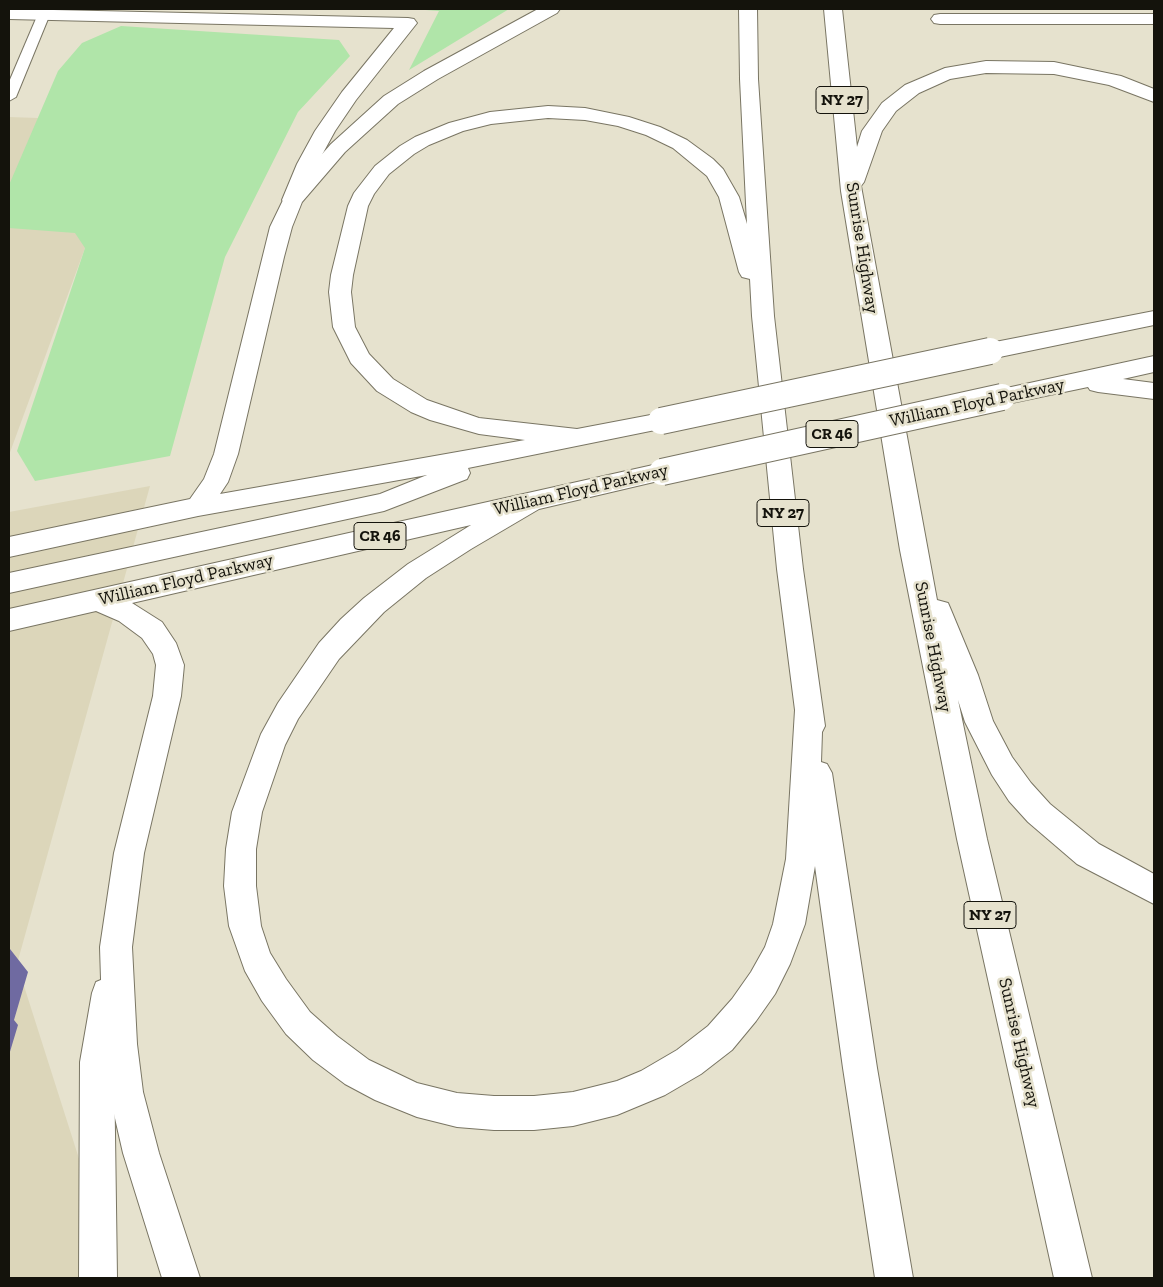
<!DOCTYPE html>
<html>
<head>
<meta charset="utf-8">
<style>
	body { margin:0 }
	#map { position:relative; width:1163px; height:1287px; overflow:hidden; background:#e6e2ce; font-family:"Zilla Slab",serif }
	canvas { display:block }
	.frame { position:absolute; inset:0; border:10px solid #14130c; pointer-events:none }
</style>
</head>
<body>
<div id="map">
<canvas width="1163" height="1287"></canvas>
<div class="frame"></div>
</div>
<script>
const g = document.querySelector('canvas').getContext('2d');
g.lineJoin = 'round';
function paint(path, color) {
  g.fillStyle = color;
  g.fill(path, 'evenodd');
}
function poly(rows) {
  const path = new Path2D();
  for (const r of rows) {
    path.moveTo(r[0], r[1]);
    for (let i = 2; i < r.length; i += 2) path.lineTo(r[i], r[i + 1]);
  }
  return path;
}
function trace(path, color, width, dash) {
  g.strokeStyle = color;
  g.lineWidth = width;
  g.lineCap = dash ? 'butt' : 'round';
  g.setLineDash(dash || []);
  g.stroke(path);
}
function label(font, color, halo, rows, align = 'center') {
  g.font = font + ' "Zilla Slab",serif';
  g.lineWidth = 5;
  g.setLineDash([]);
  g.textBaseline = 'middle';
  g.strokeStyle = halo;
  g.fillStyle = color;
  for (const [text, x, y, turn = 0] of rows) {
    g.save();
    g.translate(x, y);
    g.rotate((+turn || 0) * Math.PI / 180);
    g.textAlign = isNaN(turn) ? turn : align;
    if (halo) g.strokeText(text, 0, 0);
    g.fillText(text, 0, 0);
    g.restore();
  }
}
paint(poly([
	[9,117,38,118,9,211],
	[94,222,85,248,9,455,9,228],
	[150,486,17,964,117,1278,9,1278,9,512]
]), '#dcd6ba');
paint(poly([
	[412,9,509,9,409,70,439,11],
	[121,26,339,40,350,56,298,112,225,257,170,456,35,481,17,451,85,248,75,233,9,228,9,185,58,71,82,43]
]), '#b0e5a9');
const lane = poly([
	[44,10,50,14,16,97,9,101,9,82,38,14,44,10]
]);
const street = poly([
	[9,9,408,18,414,19,417,23,356,100,335,131,317,164,302,200,299,204,292,206,285,204,282,200,297,164,315,131,342,92,394,28,9,19,9,9],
	[940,14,1154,14,1154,24,940,24,934,23,931,19,934,15,940,14],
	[108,977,120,982,124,993,114,1062,117,1278,79,1278,80,1062,92,993,96,982,108,977]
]);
const highway = poly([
	[538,9,560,9,557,13,438,79,398,104,345,152,302,202,292,227,284,257,238,454,228,482,220,494,525,440,479,434,430,420,411,412,377,391,351,363,333,327,329,292,331,275,348,206,354,193,375,166,400,146,415,137,449,123,490,112,548,106,585,108,629,117,660,127,687,140,713,159,723,169,739,197,747,224,740,79,739,9,757,9,758,79,774,316,803,569,825,726,822,732,821,762,827,764,832,773,877,1068,913,1278,875,1278,843,1068,815,866,805,924,790,964,775,994,756,1021,732,1050,701,1074,665,1095,617,1115,573,1126,534,1130,494,1130,457,1127,417,1117,375,1100,345,1084,313,1060,286,1034,262,1001,245,971,229,926,224,886,226,849,232,812,261,734,278,703,319,643,341,619,364,598,408,564,471,525,132,603,162,622,176,643,184,665,181,696,144,853,132,947,137,1044,143,1092,159,1153,200,1278,162,1278,123,1153,109,1092,103,1044,100,947,114,853,153,696,156,665,153,654,142,638,119,621,96,611,9,631,9,609,662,463,671,466,674,472,671,478,539,509,471,549,426,578,384,612,339,659,298,719,285,745,262,812,256,849,256,886,261,926,270,953,286,979,310,1012,337,1036,369,1060,417,1083,457,1093,494,1096,534,1096,573,1092,617,1081,641,1071,677,1050,708,1026,732,999,751,972,765,947,773,924,786,859,795,710,777,569,752,316,750,279,742,277,739,272,719,197,707,176,673,148,646,135,618,126,585,120,548,118,491,124,463,131,429,145,414,154,389,174,374,194,368,206,353,275,351,292,355,327,369,354,393,379,427,400,479,418,577,429,661,413,670,415,673,421,670,427,468,468,470,473,467,479,384,511,9,593,9,573,380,494,427,475,198,516,9,557,9,537,190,499,204,479,214,454,270,227,285,196,331,144,384,96,424,71,538,9],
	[824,9,842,9,857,147,862,131,882,103,905,85,945,68,986,61,1054,62,1121,76,1154,89,1154,102,1109,85,1054,74,986,73,950,79,919,93,896,111,882,131,864,182,861,186,937,600,948,603,951,610,978,675,993,721,1012,757,1031,783,1050,804,1099,844,1154,874,1154,904,1077,864,1028,822,1009,801,992,775,965,722,958,700,987,839,1092,1278,1054,1278,957,839,900,550,841,191,824,9],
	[1154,311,1154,325,990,359,982,356,978,351,982,346,990,343,1154,311],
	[1154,356,1154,372,1123,379,1154,383,1154,399,1098,392,1090,390,1088,387,1002,405,994,403,990,397,994,391,1002,389,1154,356]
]);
trace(lane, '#797563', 2);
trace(street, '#797563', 2);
trace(highway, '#797563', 2);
paint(lane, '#fff');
paint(street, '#fff');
paint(highway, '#fff');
const highwayBridge = poly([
	[661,421,990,351],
	[662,472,1002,397]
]);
trace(highwayBridge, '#797563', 28, []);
trace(highwayBridge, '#fff', 26);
paint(poly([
	[10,949,28,972,14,1020,18,1025,9,1055,9,953]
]), '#6f6aa1');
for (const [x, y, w] of [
	[842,100,52],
	[832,434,52],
	[783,513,52],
	[380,536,52],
	[990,915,52]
]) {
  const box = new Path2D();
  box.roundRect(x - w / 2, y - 13.5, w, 27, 4);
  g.fillStyle = '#e6e2ce';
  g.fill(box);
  trace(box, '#14130c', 1);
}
label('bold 16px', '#14130c', null, [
	["NY 27",842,100],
	["CR 46",832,434],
	["NY 27",783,513],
	["CR 46",380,536],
	["NY 27",990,915]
]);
label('18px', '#14130c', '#e6e2ce', [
	["Sunrise Highway",862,248,81],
	["William Floyd Parkway",977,403,-12],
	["William Floyd Parkway",581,490,-13],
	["William Floyd Parkway",186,580,-13],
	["Sunrise Highway",933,647,79],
	["Sunrise Highway",1019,1043,77]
]);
</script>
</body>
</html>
